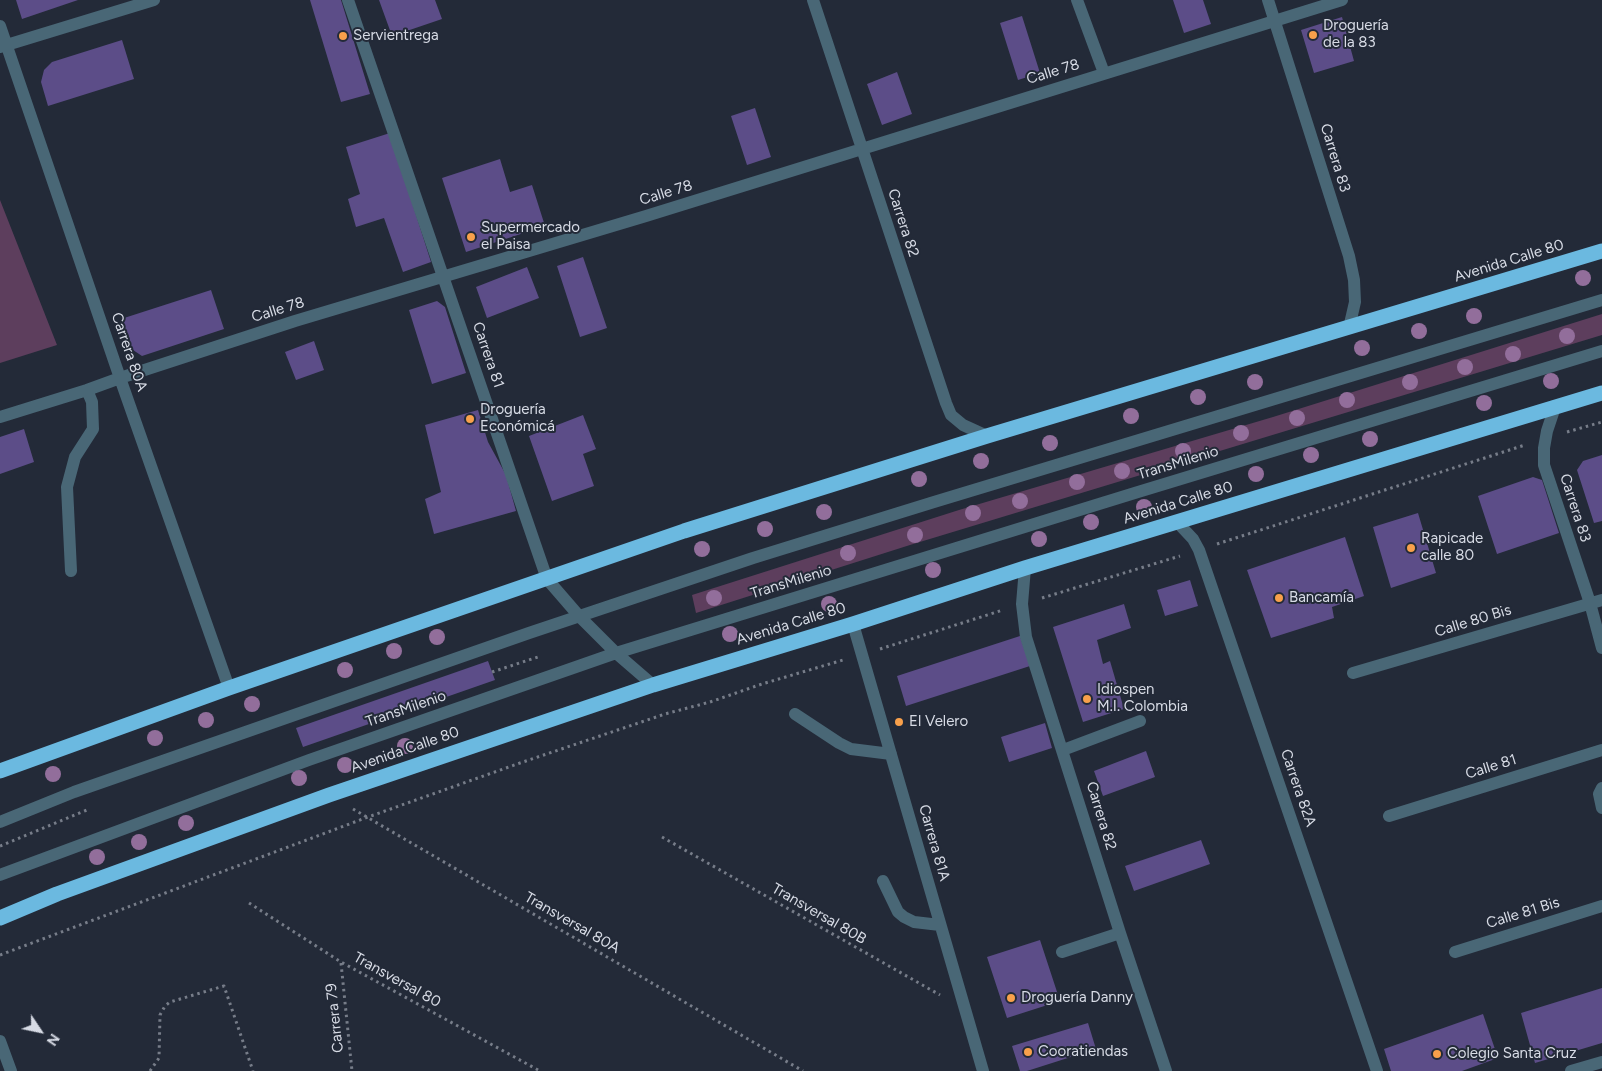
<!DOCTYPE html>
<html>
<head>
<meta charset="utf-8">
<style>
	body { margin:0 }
	#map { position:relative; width:1602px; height:1071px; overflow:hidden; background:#232a38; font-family:Figtree,sans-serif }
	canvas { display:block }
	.north { position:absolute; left:15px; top:1006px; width:50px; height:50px; -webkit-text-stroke:4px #232a38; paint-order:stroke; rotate:124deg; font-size:14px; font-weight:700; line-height:20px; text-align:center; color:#d7dbe5 }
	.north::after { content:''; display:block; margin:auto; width:18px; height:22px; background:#d7dbe5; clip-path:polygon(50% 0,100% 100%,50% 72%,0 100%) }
</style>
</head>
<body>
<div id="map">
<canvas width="1602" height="1071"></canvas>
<div class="north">N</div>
</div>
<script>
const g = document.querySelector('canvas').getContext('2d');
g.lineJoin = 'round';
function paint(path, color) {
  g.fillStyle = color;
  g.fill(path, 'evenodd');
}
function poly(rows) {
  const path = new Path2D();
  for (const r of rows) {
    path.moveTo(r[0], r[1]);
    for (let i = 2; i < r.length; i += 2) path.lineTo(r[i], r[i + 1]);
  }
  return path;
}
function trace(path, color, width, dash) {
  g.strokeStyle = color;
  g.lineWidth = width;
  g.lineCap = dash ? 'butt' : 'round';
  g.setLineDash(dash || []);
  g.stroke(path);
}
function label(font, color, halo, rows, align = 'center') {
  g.font = font + ' Figtree,sans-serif';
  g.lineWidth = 4;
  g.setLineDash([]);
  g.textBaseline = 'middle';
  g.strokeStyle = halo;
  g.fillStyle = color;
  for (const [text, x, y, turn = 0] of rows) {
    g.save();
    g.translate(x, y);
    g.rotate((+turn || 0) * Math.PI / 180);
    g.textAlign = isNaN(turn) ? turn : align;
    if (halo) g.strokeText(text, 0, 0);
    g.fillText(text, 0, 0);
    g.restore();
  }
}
paint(poly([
	[0,200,57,345,0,363],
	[1602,314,1602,335,910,545,696,613,692,595,959,510,1273,417]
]), '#5d3e5d');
paint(poly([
	[16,0,78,0,22,19],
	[310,0,341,0,370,94,341,102],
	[379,0,435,0,442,19,392,36],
	[1173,0,1203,0,1211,24,1184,33],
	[1022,16,1040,73,1018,80,1000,23],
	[1342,17,1354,61,1314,73,1301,30],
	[122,40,134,79,48,106,41,82,44,70,52,62],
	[897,72,912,114,882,125,867,84],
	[755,108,771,157,747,165,731,116],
	[390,133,431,262,403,272,384,218,356,227,348,199,360,194,346,147],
	[500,159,510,192,532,185,545,226,466,252,442,178],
	[583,257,607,328,580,337,557,266],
	[527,267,539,298,487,318,476,287],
	[211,290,224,329,142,356,130,348,121,319],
	[437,301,445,307,466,373,432,384,409,310],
	[314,341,324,370,296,380,285,352],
	[478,410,488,442,506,475,516,511,434,534,425,499,441,492,425,425],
	[583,415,596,449,583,454,594,486,552,501,529,436],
	[24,429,34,462,0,474,0,437],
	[1602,455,1602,521,1594,523,1577,470,1583,461],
	[1533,477,1542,480,1559,533,1497,554,1478,496],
	[1418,513,1436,573,1391,588,1373,527],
	[1345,537,1364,596,1332,607,1334,618,1271,638,1247,570],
	[1190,580,1198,606,1165,616,1157,590],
	[1124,604,1131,628,1097,640,1103,664,1110,661,1124,709,1083,722,1053,627],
	[1020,636,1030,666,906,706,897,676],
	[488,661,495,680,303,747,296,728],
	[1045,723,1052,748,1009,762,1001,737],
	[1146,751,1155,777,1103,796,1094,771],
	[1201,840,1210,864,1134,891,1125,866],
	[1040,940,1060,1001,1007,1018,987,957],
	[1602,988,1602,1043,1535,1063,1521,1013],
	[1483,1014,1498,1058,1462,1071,1391,1071,1384,1049],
	[1088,1023,1096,1049,1027,1071,1020,1071,1012,1046]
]), '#5c4d88');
trace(poly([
	[1567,432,1602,422],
	[1217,544,1525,445],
	[1042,598,1180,556],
	[880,649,1003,610],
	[492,672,538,657],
	[353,809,803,1071],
	[662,837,940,995],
	[0,846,87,810],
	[249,903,341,962,540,1071],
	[0,955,368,817,520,763,665,714,710,702,762,684,843,660],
	[341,963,352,1071],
	[150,1071,159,1058,160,1015,165,1006,170,1002,224,986,253,1071]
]), '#777d89', 3, [2.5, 4]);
trace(poly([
	[348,0,547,579,579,616,616,653,653,685],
	[813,0,946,403,951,415,963,425,987,436],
	[1077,0,1104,73],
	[1268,0,1349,256,1354,280,1355,302,1349,328],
	[0,26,120,378,229,688],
	[0,47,154,0],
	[1555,407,1547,431,1544,448,1544,465,1590,603,1602,648],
	[0,417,87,390,120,378,295,321,646,216,1342,0],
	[1177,522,1193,539,1199,550,1377,1071],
	[1025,568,1022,604,1026,637,1120,933,1166,1071],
	[71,571,67,487,75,457,93,429,92,402,87,390],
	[853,624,983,1071],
	[1353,673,1602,600],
	[795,714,839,743,851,749,891,754],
	[1063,750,1140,721],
	[1602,788,1599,794,1602,808],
	[1389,816,1602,750],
	[0,822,74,792,529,633,753,558,934,502,1602,300],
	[0,875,309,760,616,653,1138,492,1602,351],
	[883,881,898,912,904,917,914,922,940,925],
	[1062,952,1120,933],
	[1455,952,1602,906],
	[0,1041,11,1071],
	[1571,1071,1602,1062]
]), '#496776', 12);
trace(poly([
	[0,771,229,688,684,531,987,436,1602,251],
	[0,918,57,894,329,795,653,685,853,624,1025,568,1602,393]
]), '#6bb9e0', 15);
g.fillStyle = '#926e9b';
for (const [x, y] of [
	[1583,278],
	[1474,316],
	[1419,331],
	[1567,336],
	[1362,348],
	[1513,354],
	[1465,367],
	[1551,381],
	[1255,382],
	[1410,382],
	[1198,397],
	[1347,400],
	[1484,403],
	[1131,416],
	[1297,418],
	[1241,433],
	[1370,439],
	[1050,443],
	[1183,451],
	[1311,455],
	[981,461],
	[1122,471],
	[1256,474],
	[919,479],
	[1077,482],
	[1020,501],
	[1144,507],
	[824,512],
	[973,513],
	[1091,522],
	[765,529],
	[915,535],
	[1039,539],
	[702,549],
	[848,553],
	[933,570],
	[714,598],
	[829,604],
	[730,634],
	[437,637],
	[394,651],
	[345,670],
	[252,704],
	[206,720],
	[155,738],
	[405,746],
	[345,765],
	[53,774],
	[299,778],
	[186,823],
	[139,842],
	[97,857]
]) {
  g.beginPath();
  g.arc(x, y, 8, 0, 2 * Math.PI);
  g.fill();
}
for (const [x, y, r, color] of [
	[1313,35,5,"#f8a04b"],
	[343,36,5,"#f8a04b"],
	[471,237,5,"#f8a04b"],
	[470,419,5,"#f8a04b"],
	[1411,548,5,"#f8a04b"],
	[1279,598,5,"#f8a04b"],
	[1087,699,5,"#f8a04b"],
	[899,722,5,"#f8a04b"],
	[1011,998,5,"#f8a04b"],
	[1028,1052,5,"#f8a04b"],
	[1437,1054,5,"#f8a04b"]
]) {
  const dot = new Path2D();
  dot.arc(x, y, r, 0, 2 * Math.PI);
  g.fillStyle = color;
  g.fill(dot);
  trace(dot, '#232a38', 2);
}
label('15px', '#d7dbe5', '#232a38', [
	["Droguería",1323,26],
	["de la 83",1323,43],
	["Servientrega",353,36],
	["Supermercado",481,228],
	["el Paisa",481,245],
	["Droguería",480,410],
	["Económicá",480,427],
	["Rapicade",1421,539],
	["calle 80",1421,556],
	["Bancamía",1289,598],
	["Idiospen",1097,690],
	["M.I. Colombia",1097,707],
	["El Velero",909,722],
	["Droguería Danny",1021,998],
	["Cooratiendas",1038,1052],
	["Colegio Santa Cruz",1447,1054]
], 'left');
label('15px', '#d7dbe5', '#232a38', [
	["Calle 78",1053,72,-17],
	["Carrera 83",1335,158,73],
	["Calle 78",666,193,-17],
	["Carrera 82",903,223,72],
	["Avenida Calle 80",1509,261,-17],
	["Calle 78",278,310,-17],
	["Carrera 80A",129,352,71],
	["Carrera 81",488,355,71],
	["TransMilenio",1178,463,-17],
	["Avenida Calle 80",1178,503,-17],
	["Carrera 83",1575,508,72],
	["TransMilenio",791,582,-17],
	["Calle 80 Bis",1473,621,-17],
	["Avenida Calle 80",791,624,-17],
	["TransMilenio",406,709,-19],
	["Avenida Calle 80",405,750,-19],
	["Calle 81",1491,767,-17],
	["Carrera 82A",1298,788,71],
	["Carrera 82",1101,816,73],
	["Carrera 81A",934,843,74],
	["Calle 81 Bis",1523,913,-17],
	["Transversal 80B",819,914,30],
	["Transversal 80A",572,923,30],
	["Transversal 80",397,980,29],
	["Carrera 79",335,1018,-96]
]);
</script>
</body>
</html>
